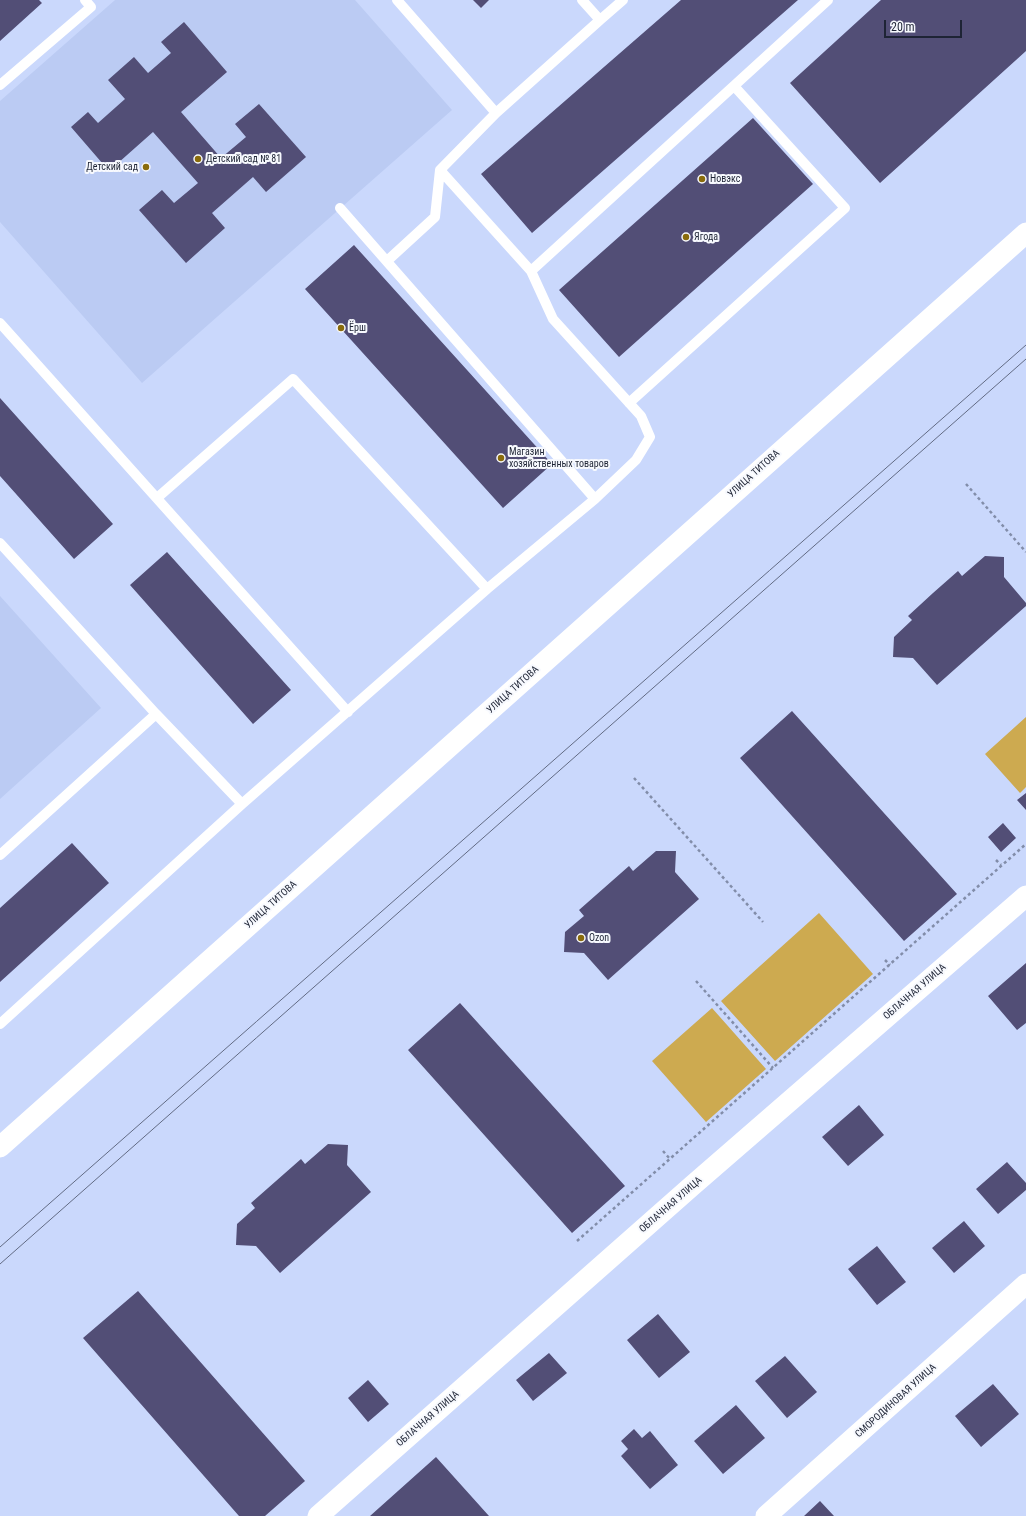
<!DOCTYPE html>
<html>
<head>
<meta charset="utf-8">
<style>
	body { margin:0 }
	#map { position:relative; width:1026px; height:1516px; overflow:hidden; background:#cad8fc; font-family:"Roboto Condensed",sans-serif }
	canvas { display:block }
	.scale { position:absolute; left:884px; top:20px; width:78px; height:18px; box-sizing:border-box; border:2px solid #1e2435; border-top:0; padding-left:5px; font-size:12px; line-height:14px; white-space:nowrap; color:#1e2435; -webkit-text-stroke:3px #f7f9fe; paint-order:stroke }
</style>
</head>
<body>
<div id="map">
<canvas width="1026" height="1516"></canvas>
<div class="scale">20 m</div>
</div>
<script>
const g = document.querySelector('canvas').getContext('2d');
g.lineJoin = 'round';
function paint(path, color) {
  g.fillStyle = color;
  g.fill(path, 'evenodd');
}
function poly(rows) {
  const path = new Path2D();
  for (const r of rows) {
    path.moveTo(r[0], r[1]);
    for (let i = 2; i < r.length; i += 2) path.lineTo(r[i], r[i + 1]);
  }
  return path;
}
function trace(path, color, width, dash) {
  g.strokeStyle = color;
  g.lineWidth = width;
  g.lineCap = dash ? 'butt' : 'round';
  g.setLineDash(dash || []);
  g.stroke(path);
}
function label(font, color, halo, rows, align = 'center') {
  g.font = font + ' "Roboto Condensed",sans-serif';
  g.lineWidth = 4;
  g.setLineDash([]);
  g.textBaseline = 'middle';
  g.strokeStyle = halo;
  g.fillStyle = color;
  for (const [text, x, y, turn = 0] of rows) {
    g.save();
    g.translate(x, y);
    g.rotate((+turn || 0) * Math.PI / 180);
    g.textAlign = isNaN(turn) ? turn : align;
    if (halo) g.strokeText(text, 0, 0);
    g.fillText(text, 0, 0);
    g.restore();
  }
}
paint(poly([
	[115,0,355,0,452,110,142,383,0,222,0,101],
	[0,596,101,708,0,799]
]), '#bbcbf3');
paint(poly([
	[1026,717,1026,787,1020,793,985,754],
	[819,913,873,974,775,1061,721,1001],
	[712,1008,766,1069,706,1122,652,1061]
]), '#cdaa50');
paint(poly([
	[0,0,39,0,42,3,0,41],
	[473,0,489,0,481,8],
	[681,0,798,0,532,233,481,174],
	[881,0,1026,0,1026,51,880,183,790,83],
	[184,22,227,72,181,112,221,158,246,137,235,124,259,104,306,157,266,192,253,177,212,213,225,228,186,263,139,210,162,190,174,203,198,183,153,132,109,171,71,127,88,112,98,123,125,99,108,80,134,57,148,73,171,53,161,42],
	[753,118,813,184,619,357,559,290],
	[354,245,552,464,503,508,305,289],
	[0,398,113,524,74,559,0,476],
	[167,552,291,690,253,724,130,585],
	[985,556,1004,557,1004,577,1026,603,1026,606,937,685,913,658,893,657,894,637,912,620,908,616,933,593,958,571,962,576],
	[792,711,957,894,904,941,740,758],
	[1026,793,1026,810,1017,800],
	[1003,823,1016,838,1001,852,988,837],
	[72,843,109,883,0,982,0,908],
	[656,851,676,851,675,872,699,899,608,980,584,953,564,952,565,932,584,916,579,910,629,866,633,871],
	[1026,963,1026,1023,1017,1030,988,996],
	[460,1003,625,1186,572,1233,408,1050],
	[859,1105,884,1135,848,1166,822,1137],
	[328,1144,348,1145,347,1165,371,1192,280,1273,256,1246,236,1245,237,1224,255,1208,251,1203,301,1159,305,1164],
	[1007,1162,1026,1183,1026,1190,998,1214,976,1189],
	[964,1221,985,1246,954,1273,932,1248],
	[877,1246,906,1282,877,1305,848,1269],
	[138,1291,305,1481,265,1516,239,1516,83,1338],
	[658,1314,690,1352,659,1378,627,1340],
	[549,1353,567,1373,533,1401,516,1380],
	[785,1356,817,1392,787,1418,755,1381],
	[368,1380,389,1404,368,1422,348,1398],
	[993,1384,1019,1414,981,1447,955,1416],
	[736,1405,765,1438,723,1474,694,1441],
	[634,1429,642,1438,650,1431,678,1465,650,1489,621,1456,628,1449,621,1441],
	[436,1457,489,1516,370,1516],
	[820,1501,834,1516,804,1516]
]), '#524e76');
trace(poly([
	[966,484,1026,552],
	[634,778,763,922],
	[996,860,1001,865],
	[885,960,890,965],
	[696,981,773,1068],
	[663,1151,670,1159],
	[577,1241,1026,844]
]), '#828da9', 2.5, [3, 3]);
trace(poly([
	[397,0,496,113],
	[600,20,623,0],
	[0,85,91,7,85,0],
	[440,170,531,271,828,0],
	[340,208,595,499,487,589],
	[387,261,435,217,440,170,496,113,600,20,582,0],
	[531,271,553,319,641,416,650,437,636,460,595,499],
	[0,323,348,712],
	[629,403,845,208,734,86],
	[0,543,156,714,242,804],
	[0,855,156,714],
	[0,1024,242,804,487,589,293,379,157,498]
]), '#fff', 10);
trace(poly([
	[0,1147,1026,233],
	[318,1516,693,1185,1026,896],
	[766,1516,1026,1284]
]), '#fff', 21);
trace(poly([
	[0,1247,1026,345],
	[0,1264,1026,359]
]), '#626b84', 1);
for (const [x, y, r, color] of [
	[198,159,4,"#8a6c0c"],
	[146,167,4,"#8a6c0c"],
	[702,179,4,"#8a6c0c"],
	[686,237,4,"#8a6c0c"],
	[341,328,4,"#8a6c0c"],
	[501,458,4,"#8a6c0c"],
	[581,938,4,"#8a6c0c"]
]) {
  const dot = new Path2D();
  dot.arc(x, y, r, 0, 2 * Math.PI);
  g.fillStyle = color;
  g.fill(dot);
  trace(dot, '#f7f9fe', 1.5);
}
label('10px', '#1e2435', '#f7f9fe', [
	["Детский сад № 81",206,159],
	["Детский сад",138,167,"right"],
	["Новэкс",710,179],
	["Ягода",694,237],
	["Ёрш",349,328],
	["Магазин",509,452],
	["хозяйственных товаров",509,464],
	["Ozon",589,938]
], 'left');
label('10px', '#1e2435', '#f7f9fe', [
	["УЛИЦА ТИТОВА",754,474,-42],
	["УЛИЦА ТИТОВА",513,690,-42],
	["УЛИЦА ТИТОВА",271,905,-42],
	["ОБЛАЧНАЯ УЛИЦА",915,992,-41],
	["ОБЛАЧНАЯ УЛИЦА",671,1205,-41],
	["СМОРОДИНОВАЯ УЛИЦА",896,1401,-42],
	["ОБЛАЧНАЯ УЛИЦА",428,1419,-41]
]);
</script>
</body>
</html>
